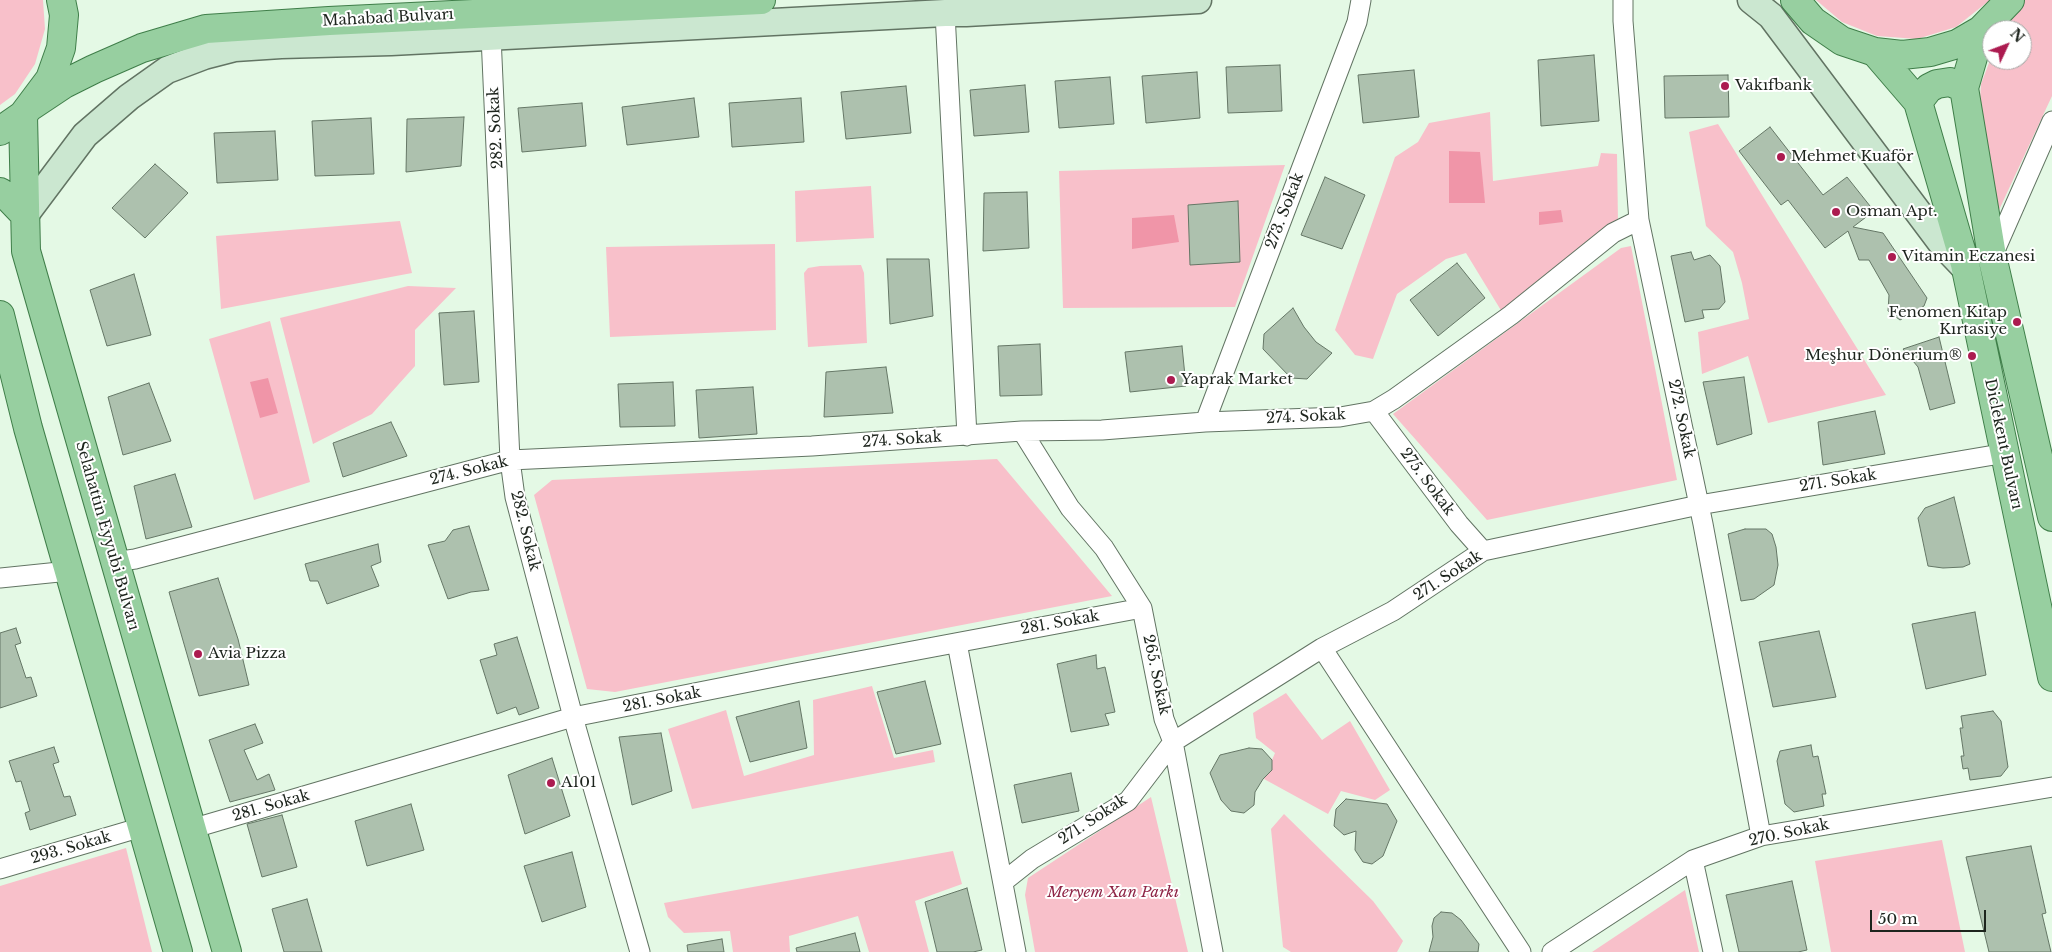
<!DOCTYPE html>
<html>
<head>
<meta charset="utf-8">
<style>
	body { margin:0 }
	#map { position:relative; width:2052px; height:952px; overflow:hidden; background:#e4f9e5; font-family:"Libre Baskerville",serif }
	canvas { display:block }
	.north { position:absolute; left:1982px; top:20px; width:50px; height:50px; box-sizing:border-box; background:#fff; border:1px solid #a5a7a5; border-radius:50%; rotate:47deg; font-size:14px; font-weight:700; line-height:20px; text-align:center; color:#1d241d }
	.north::after { content:''; display:block; margin:auto; width:18px; height:22px; background:#ac1b50; clip-path:polygon(50% 0,100% 100%,50% 72%,0 100%) }
	.scale { position:absolute; left:1870px; top:910px; width:116px; height:22px; box-sizing:border-box; border:2px solid #1d241d; border-top:0; padding-left:6px; font-size:15px; line-height:18px; white-space:nowrap; color:#1d241d; -webkit-text-stroke:4px #fff; paint-order:stroke }
</style>
</head>
<body>
<div id="map">
<canvas width="2052" height="952"></canvas>
<div class="north">N</div>
<div class="scale">50 m</div>
</div>
<script>
const g = document.querySelector('canvas').getContext('2d');
g.lineJoin = 'round';
function paint(path, color) {
  g.fillStyle = color;
  g.fill(path, 'evenodd');
}
function poly(rows) {
  const path = new Path2D();
  for (const r of rows) {
    path.moveTo(r[0], r[1]);
    for (let i = 2; i < r.length; i += 2) path.lineTo(r[i], r[i + 1]);
  }
  return path;
}
function trace(path, color, width, dash) {
  g.strokeStyle = color;
  g.lineWidth = width;
  g.lineCap = dash ? 'butt' : 'round';
  g.setLineDash(dash || []);
  g.stroke(path);
}
function label(font, color, halo, rows, align = 'center') {
  g.font = font + ' "Libre Baskerville",serif';
  g.lineWidth = 4;
  g.setLineDash([]);
  g.textBaseline = 'middle';
  g.strokeStyle = halo;
  g.fillStyle = color;
  for (const [text, x, y, turn = 0] of rows) {
    g.save();
    g.translate(x, y);
    g.rotate((+turn || 0) * Math.PI / 180);
    g.textAlign = isNaN(turn) ? turn : align;
    if (halo) g.strokeText(text, 0, 0);
    g.fillText(text, 0, 0);
    g.restore();
  }
}
paint(poly([
	[0,0,43,0,45,29,35,64,15,94,0,105],
	[1816,0,1990,0,1956,27,1917,39,1877,36,1842,22],
	[2024,0,2052,0,2052,96,1999,210,1995,200,1979,115,1981,84,1992,55,1992,60,2022,60,2022,30,2004,30],
	[1490,112,1493,181,1598,166,1601,153,1617,154,1618,223,1502,312,1466,253,1446,259,1397,294,1373,359,1355,355,1335,330,1395,157,1418,142,1429,123],
	[1718,124,1886,395,1768,423,1748,356,1702,374,1698,332,1749,319,1742,283,1733,252,1706,226,1689,132],
	[1285,165,1235,307,1063,308,1059,171],
	[871,186,874,238,796,242,795,191],
	[400,221,412,273,221,309,216,236],
	[775,244,776,330,610,337,606,247],
	[1631,246,1677,480,1487,520,1393,414,1621,248],
	[861,265,864,273,867,343,808,347,804,273,808,268,820,266],
	[408,286,456,288,415,330,415,366,372,414,313,444,280,318],
	[270,321,310,482,254,500,209,339],
	[997,459,1112,596,615,692,587,689,534,495,552,480],
	[872,686,894,758,933,750,935,762,692,809,668,729,726,710,744,776,814,755,813,700],
	[1286,693,1322,740,1350,721,1390,790,1375,800,1341,791,1328,814,1264,779,1275,753,1256,738,1253,713],
	[1151,797,1188,952,1035,952,1025,895,1028,878],
	[1284,814,1373,901,1403,941,1397,952,1291,952,1283,947,1271,829],
	[1942,840,1965,952,1831,952,1815,861],
	[126,848,152,952,0,952,0,886],
	[953,851,962,884,915,901,929,952,869,952,858,916,789,936,790,952,733,952,730,931,684,933,668,917,664,903],
	[1685,890,1699,952,1592,952]
]), '#f8c0ca');
paint(poly([
	[1449,151,1480,152,1485,203,1449,203],
	[1561,210,1563,222,1539,225,1539,212],
	[1174,215,1179,242,1132,249,1132,218],
	[268,378,278,413,260,418,250,382]
]), '#f095a8');
const building = poly([
	[1594,55,1599,121,1541,126,1538,60,1594,55],
	[1280,65,1282,111,1228,113,1226,67,1280,65],
	[1414,70,1419,117,1363,123,1358,75,1414,70],
	[1197,72,1200,118,1146,123,1142,76,1197,72],
	[1728,75,1729,117,1665,118,1664,76,1728,75],
	[1110,77,1114,124,1059,128,1055,81,1110,77],
	[1025,85,1029,132,974,136,970,90,1025,85],
	[906,86,911,133,846,139,841,92,906,86],
	[694,98,699,137,627,145,622,107,694,98],
	[801,98,804,142,732,147,729,103,801,98],
	[582,103,586,146,522,152,518,108,582,103],
	[464,117,461,166,406,172,407,119,464,117],
	[371,118,374,174,315,176,312,121,371,118],
	[1770,127,1823,195,1847,177,1874,211,1853,227,1883,233,1927,298,1924,306,1900,320,1888,311,1889,295,1869,260,1859,260,1848,231,1825,248,1788,200,1781,205,1739,151,1770,127],
	[275,131,278,180,217,183,214,133,275,131],
	[155,164,188,193,145,238,112,208,155,164],
	[1325,177,1365,195,1342,249,1301,235,1325,177],
	[1027,192,1029,248,983,251,984,193,1027,192],
	[1238,201,1240,262,1190,265,1188,205,1238,201],
	[1691,252,1694,260,1710,255,1720,266,1725,302,1719,309,1702,310,1704,318,1685,322,1671,256,1691,252],
	[887,259,929,259,933,316,890,324,887,259],
	[1457,263,1485,298,1438,336,1410,300,1457,263],
	[134,274,151,335,107,346,90,290,134,274],
	[1293,308,1304,327,1316,342,1332,353,1307,379,1291,378,1263,349,1264,334,1293,308],
	[474,311,479,382,444,385,439,313,474,311],
	[1939,337,1955,403,1930,410,1918,367,1903,349,1939,337],
	[1040,344,1042,395,1000,396,998,346,1040,344],
	[1182,346,1186,386,1130,392,1125,352,1182,346],
	[886,367,893,413,824,417,826,372,886,367],
	[1744,377,1752,434,1717,445,1703,382,1744,377],
	[673,382,675,426,620,427,618,384,673,382],
	[149,383,171,441,123,455,108,397,149,383],
	[753,387,757,434,699,438,696,390,753,387],
	[1875,411,1885,454,1823,465,1818,422,1875,411],
	[391,422,407,456,343,477,333,443,391,422],
	[175,474,192,527,146,539,134,486,175,474],
	[1954,497,1970,564,1963,567,1943,568,1928,566,1918,518,1925,508,1954,497],
	[469,526,489,590,471,592,448,599,428,545,445,541,453,530,469,526],
	[1745,529,1766,529,1772,534,1776,547,1778,565,1774,585,1754,599,1741,601,1728,534,1745,529],
	[378,544,381,562,371,566,379,586,327,604,318,581,310,581,305,564,378,544],
	[218,578,238,639,249,685,199,696,169,592,218,578],
	[1975,612,1986,675,1926,689,1912,624,1975,612],
	[16,628,21,643,15,645,26,678,31,677,37,696,0,708,0,633,16,628],
	[1819,631,1836,697,1773,707,1759,642,1819,631],
	[517,637,539,708,519,715,516,707,497,714,480,660,497,655,494,644,517,637],
	[1096,655,1097,669,1105,667,1115,712,1105,714,1109,725,1071,732,1057,664,1096,655],
	[925,681,941,744,896,754,877,692,925,681],
	[799,701,807,748,750,762,736,717,799,701],
	[1993,711,2001,721,2008,767,2001,776,1970,780,1968,768,1963,769,1961,756,1964,756,1960,728,1963,728,1961,716,1993,711],
	[255,724,263,743,244,750,257,780,269,774,275,790,230,802,209,740,255,724],
	[661,733,672,791,632,805,619,737,661,733],
	[1811,745,1813,757,1818,756,1826,794,1822,794,1824,806,1794,812,1785,804,1777,761,1780,751,1811,745],
	[54,747,59,762,53,764,64,797,70,796,76,815,30,830,25,813,30,811,21,781,16,782,9,761,54,747],
	[1249,748,1262,749,1272,760,1272,770,1263,779,1255,792,1254,805,1244,813,1231,811,1221,800,1210,773,1220,755,1249,748],
	[552,758,570,816,525,834,508,775,552,758],
	[1071,773,1079,811,1022,823,1014,785,1071,773],
	[1346,799,1387,804,1397,821,1383,856,1372,864,1363,862,1355,850,1356,831,1344,835,1334,826,1336,809,1346,799],
	[411,804,424,850,367,866,355,821,411,804],
	[282,815,297,867,262,877,247,824,282,815],
	[2031,846,2046,913,2042,914,2051,952,1989,952,1966,857,2031,846],
	[572,852,586,907,542,922,524,866,572,852],
	[1792,881,1807,950,1798,952,1739,952,1726,895,1792,881],
	[967,888,982,950,973,952,937,952,925,902,967,888],
	[307,899,322,952,284,952,272,909,307,899],
	[1441,912,1452,913,1461,920,1479,944,1478,952,1429,952,1433,937,1432,926,1434,918,1441,912],
	[855,933,860,952,797,952,796,948,855,933],
	[722,939,724,952,688,952,687,945,722,939]
]);
paint(building, '#adc1ae');
trace(building, '#657766', 1);
const minor = poly([
	[1623,0,1623,21,1639,220,1703,524,1761,836],
	[945,13,967,436],
	[491,36,510,460,515,497,573,717,640,952],
	[1993,255,2052,121],
	[1374,411,1459,524,1483,551],
	[1205,422,1357,22,1361,0],
	[1022,431,1070,508,1104,548,1142,608,1164,719,1173,742,1213,952],
	[114,562,135,559,510,460,812,446,1022,431,1102,430,1205,422,1340,417,1374,411,1394,399,1511,315,1613,233,1639,220],
	[0,578,69,571],
	[957,643,1016,952],
	[1322,648,1521,952],
	[191,829,573,717,795,673,1142,608],
	[1693,860,1713,952],
	[0,869,142,827],
	[1003,882,1032,859,1128,801,1173,742,1322,648,1393,611,1483,551,1699,505,2006,453],
	[1552,952,1693,860,1761,836,2052,787]
]);
const secondary = poly([
	[1751,0,1771,16,1942,244,1965,268],
	[25,215,85,135,129,97,167,70,204,56,235,48,281,45,391,42,945,13,966,13,1198,0]
]);
const primary = poly([
	[1795,0,1813,21,1842,41,1875,52,1902,55,1930,52,1957,44,1981,30,2010,0],
	[1981,30,1964,88,1992,256,2052,517],
	[1875,52,1918,102,1965,264,2052,677],
	[1918,102,1929,88,1937,84,1950,82,1964,88],
	[31,106,64,84,94,69,142,48,206,29,329,21,761,0],
	[23,115,26,251,227,952],
	[0,131,23,115,50,79,61,48,64,15,61,0],
	[0,192,8,197,25,215],
	[0,315,28,428,178,952]
]);
trace(minor, '#627463', 21);
trace(secondary, '#627463', 29);
trace(primary, '#3f7e49', 30);
trace(minor, '#fff', 19);
trace(secondary, '#cbe7d0', 26);
trace(primary, '#97cfa0', 28);
for (const [x, y, r, color] of [
	[1725,86,5,"#ac1b50"],
	[1781,157,5,"#ac1b50"],
	[1836,212,5,"#ac1b50"],
	[1892,257,5,"#ac1b50"],
	[2017,322,5,"#ac1b50"],
	[1972,356,5,"#ac1b50"],
	[1171,380,5,"#ac1b50"],
	[198,654,5,"#ac1b50"],
	[551,783,5,"#ac1b50"]
]) {
  const dot = new Path2D();
  dot.arc(x, y, r, 0, 2 * Math.PI);
  g.fillStyle = color;
  g.fill(dot);
  trace(dot, '#fff', 2);
}
label('15px', '#1d241d', '#fff', [
	["Mahabad Bulvarı",388,18,-3],
	["282. Sokak",496,128,-93],
	["273. Sokak",1285,211,-69],
	["274. Sokak",1306,417,-3],
	["272. Sokak",1681,419,78],
	["274. Sokak",902,440,-4],
	["Diclekent Bulvarı",2003,444,78],
	["274. Sokak",469,471,-14],
	["271. Sokak",1838,481,-9],
	["275. Sokak",1427,482,53],
	["282. Sokak",525,531,76],
	["Selahattin Eyyubi Bulvarı",107,536,74],
	["271. Sokak",1448,576,-33],
	["281. Sokak",1060,623,-10],
	["265. Sokak",1156,675,78],
	["281. Sokak",662,700,-11],
	["281. Sokak",271,806,-16],
	["271. Sokak",1093,820,-33],
	["270. Sokak",1789,833,-12],
	["293. Sokak",71,848,-16]
]);
label('15px', '#1d241d', '#fff', [
	["Vakıfbank",1735,86],
	["Mehmet Kuaför",1791,157],
	["Osman Apt.",1846,212],
	["Vitamin Eczanesi",1902,257],
	["Fenomen Kitap",2007,313,"right"],
	["Kırtasiye",2007,330,"right"],
	["Meşhur Dönerium®",1962,356,"right"],
	["Yaprak Market",1181,380],
	["Avia Pizza",208,654],
	["A101",561,783]
], 'left');
label('italic 15px', '#8e2546', '#fff', [
	["Meryem Xan Parkı",1113,893]
]);
</script>
</body>
</html>
